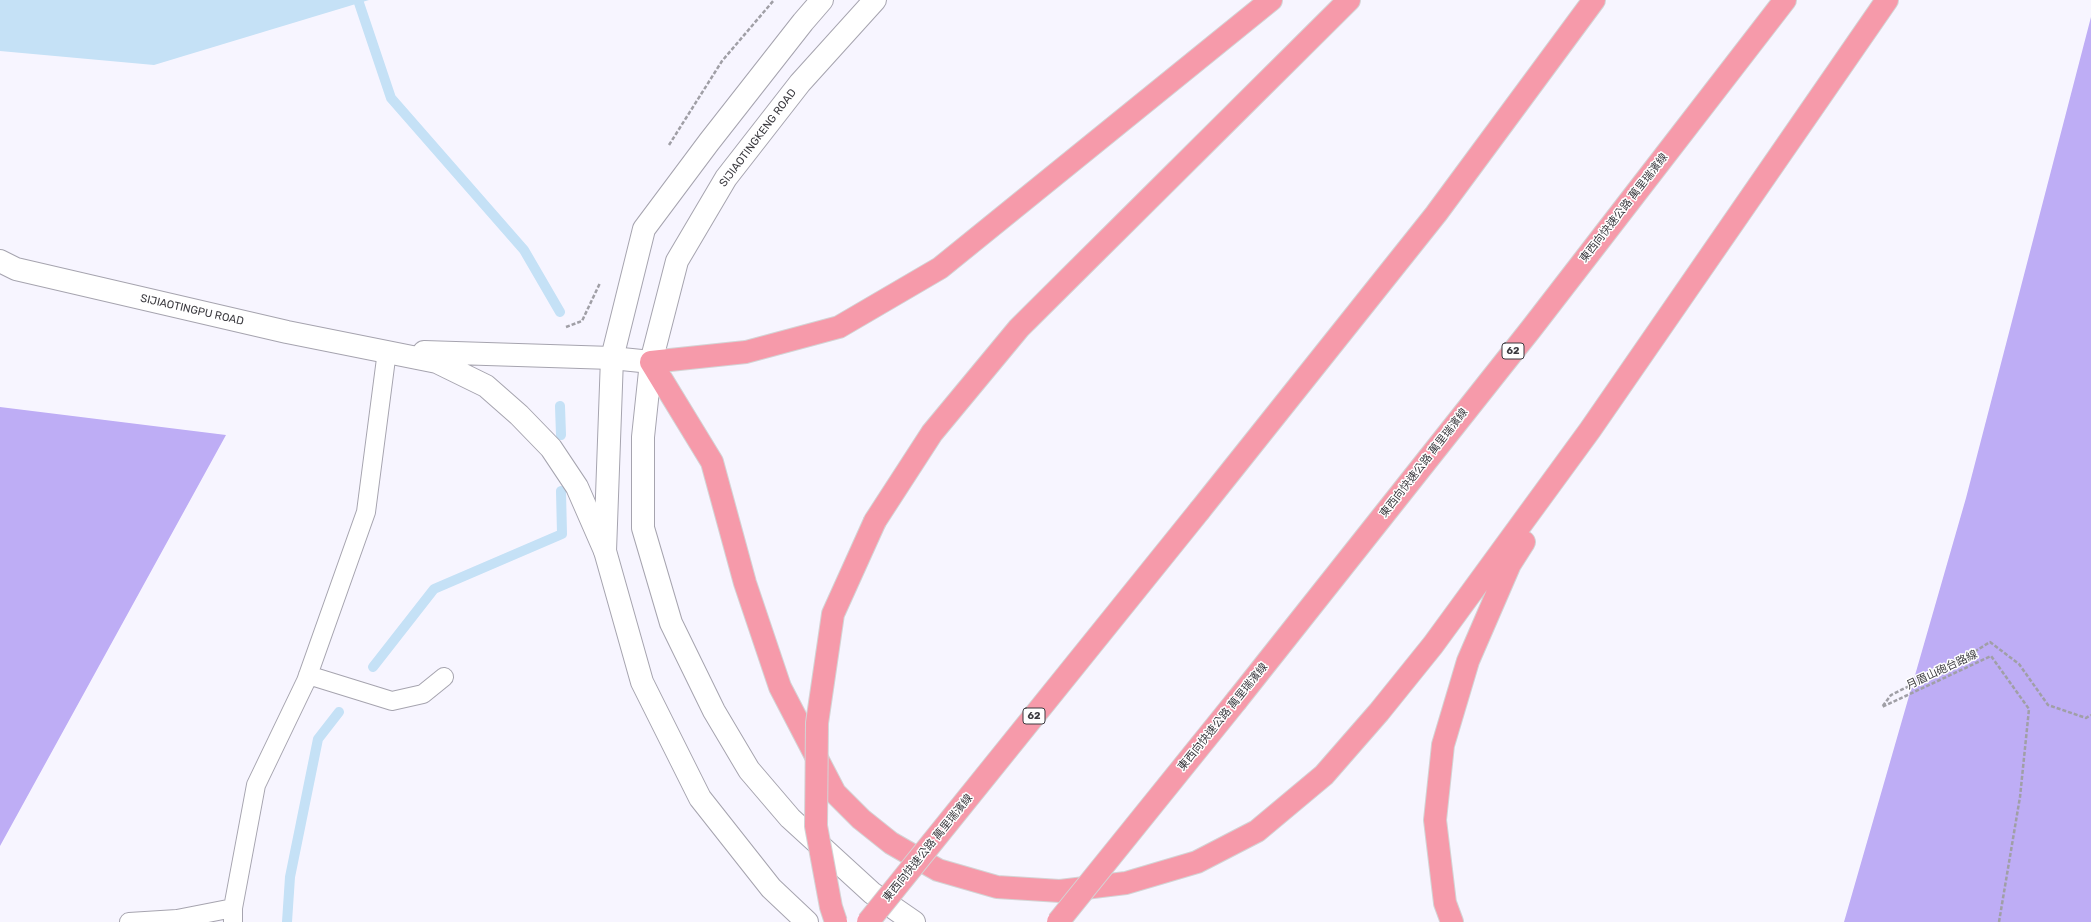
<!DOCTYPE html>
<html>
<head>
<meta charset="utf-8">
<style>
	body { margin:0 }
	canvas { display:block; background:#f7f5ff }
</style>
</head>
<body>
<canvas width="2091" height="922"></canvas>
<script>
const g = document.querySelector('canvas').getContext('2d');
g.lineJoin = 'round';
function paint(path, color) {
  g.fillStyle = color;
  g.fill(path, 'evenodd');
}
function poly(rows) {
  const path = new Path2D();
  for (const r of rows) {
    path.moveTo(r[0], r[1]);
    for (let i = 2; i < r.length; i += 2) path.lineTo(r[i], r[i + 1]);
  }
  return path;
}
function trace(path, color, width, dash) {
  g.strokeStyle = color;
  g.lineWidth = width;
  g.lineCap = dash ? 'butt' : 'round';
  g.setLineDash(dash || []);
  g.stroke(path);
}
function label(font, color, halo, rows, align = 'center') {
  g.font = font + ' Rubik,"Noto Sans TC",sans-serif';
  g.lineWidth = 3;
  g.setLineDash([]);
  g.textBaseline = 'middle';
  g.strokeStyle = halo;
  g.fillStyle = color;
  for (const [text, x, y, turn = 0] of rows) {
    g.save();
    g.translate(x, y);
    g.rotate((+turn || 0) * Math.PI / 180);
    g.textAlign = isNaN(turn) ? turn : align;
    if (halo) g.strokeText(text, 0, 0);
    g.fillText(text, 0, 0);
    g.restore();
  }
}
paint(poly([
	[2091,17,2091,922,1844,922,1966,498],
	[0,407,226,435,0,846]
]), '#beadf5');
paint(poly([
	[0,0,369,0,154,65,0,51]
]), '#c5e1f6');
trace(poly([
	[358,0,391,98,524,250,560,312],
	[560,406,561,435],
	[373,667,434,589,562,534,561,491],
	[287,922,290,877,318,739,339,712]
]), '#c5e1f6', 10);
const service = poly([
	[308,675,392,701,423,694,444,677],
	[129,922,177,919,233,908],
	[233,922,233,908,256,785,306,681,366,512,387,351]
]);
const minor = poly([
	[0,261,16,269,287,332,437,362,486,386,519,415,551,448,577,487,605,551],
	[424,352,612,358,651,362]
]);
const tertiary = poly([
	[875,0,800,83,726,178,677,261,651,362,643,437,643,528,671,623,714,711,749,770,790,818,872,893,914,922],
	[807,922,771,888,700,798,642,682,605,551,612,358,644,229,709,142,803,22,822,0]
]);
const trunk = poly([
	[1271,0,940,268,839,327,746,352,651,362,712,462,745,583,780,687,835,793,861,819,891,843,938,870,997,887,1060,891,1126,883,1197,862,1257,831,1324,775,1379,712,1433,645,1590,430,1887,0],
	[1200,510,1436,214,1594,0],
	[875,521,932,433,1019,328,1349,0],
	[1237,700,1531,329,1785,0],
	[1452,922,1445,903,1435,820,1443,745,1468,661,1510,564,1524,542]
]);
trace(service, '#a6a4af', 20);
trace(minor, '#a6a4af', 24);
trace(tertiary, '#a6a4af', 24);
trace(trunk, '#d4d4d5', 24);
trace(poly([
	[669,145,722,61,774,0],
	[566,327,582,321,600,283],
	[1999,922,2020,797,2029,709,1991,656,1882,707,1891,695,1958,662,1990,642,2019,664,2048,705,2086,718,2091,715]
]), '#a09fa6', 2.5, [4, 2]);
trace(service, '#fff', 18);
trace(minor, '#fff', 22);
trace(tertiary, '#fff', 22);
trace(trunk, '#f69aaa', 22);
const trunkBridge = poly([
	[836,922,831,907,816,826,817,723,833,614,875,521],
	[868,922,1200,510],
	[1058,922,1237,700]
]);
trace(trunkBridge, '#d4d4d5', 24, []);
trace(trunkBridge, '#f69aaa', 22);
for (const [x, y, w] of [
	[1513,351,22],
	[1034,716,22]
]) {
  const box = new Path2D();
  box.roundRect(x - w / 2, y - 8, w, 16, 3);
  g.fillStyle = '#fff';
  g.fill(box);
  trace(box, '#3c3b40', 1);
}
label('bold 10px', '#3c3b40', null, [
	["62",1513,351],
	["62",1034,716]
]);
label('11px', '#3c3b40', '#fff', [
	["SIJIAOTINGKENG ROAD",758,138,-53],
	["東西向快速公路 萬里瑞濱線",1624,208,-52],
	["SIJIAOTINGPU ROAD",192,310,13],
	["東西向快速公路 萬里瑞濱線",1424,463,-52],
	["月眉山砲台路線",1942,670,-25],
	["東西向快速公路 萬里瑞濱線",1223,717,-51],
	["東西向快速公路 萬里瑞濱線",928,848,-51]
]);
</script>
</body>
</html>
